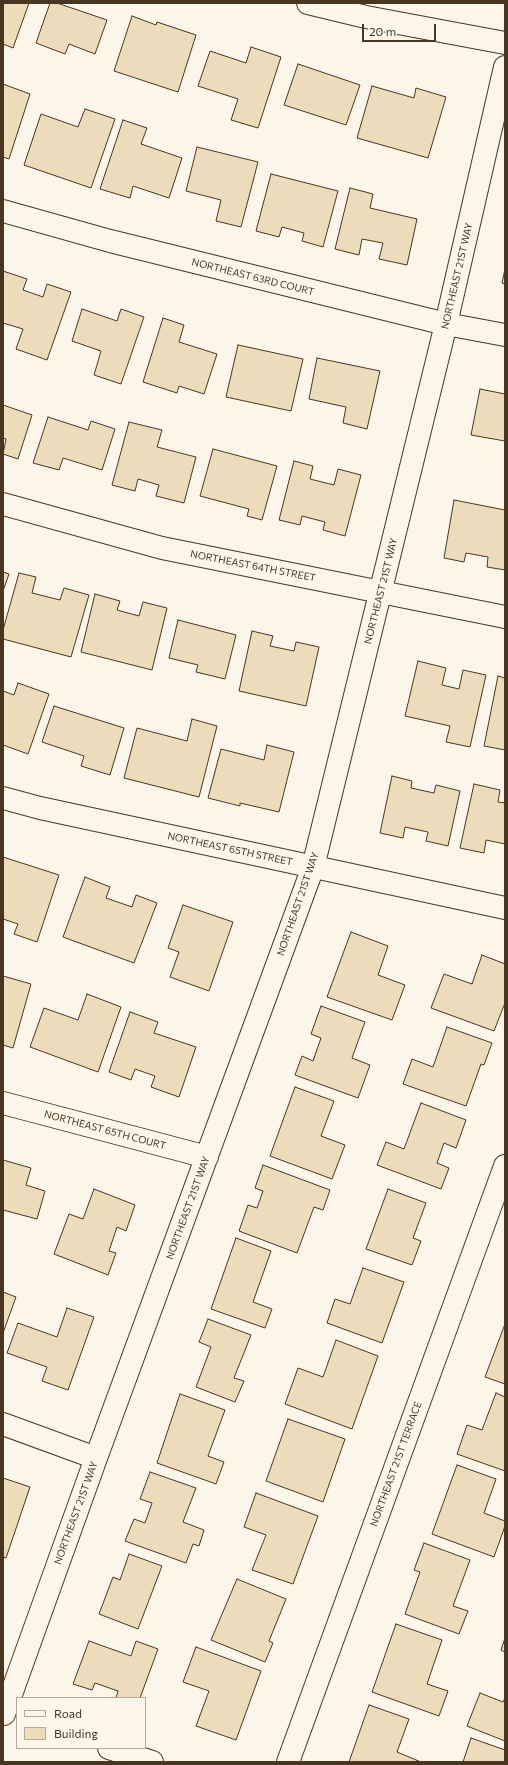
<!DOCTYPE html>
<html>
<head>
<meta charset="utf-8">
<style>
	body { margin:0 }
	#map { position:relative; width:508px; height:1765px; overflow:hidden; background:#fbf6e9; font-family:Commissioner,sans-serif }
	canvas { display:block }
	.frame { position:absolute; inset:0; border:4px solid #4a3520; pointer-events:none }
	.legend { position:absolute; left:16px; top:1697px; width:130px; height:52px; box-sizing:border-box; background:#fbf6e9; border:1px solid #b4a999; margin:0; padding:5px 7px; list-style:none; font-size:12px; color:#4a3520 }
	.legend li { display:flex; align-items:center; gap:8px; height:20px }
	.legend b { width:20px; border:1px solid #b4a999 }
	.scale { position:absolute; left:362px; top:24px; width:74px; height:18px; box-sizing:border-box; border:2px solid #4a3520; border-top:0; padding-left:5px; font-size:12px; line-height:14px; white-space:nowrap; color:#4a3520; -webkit-text-stroke:3px #fbf6e9; paint-order:stroke }
</style>
</head>
<body>
<div id="map">
<canvas width="508" height="1765"></canvas>
<div class="frame"></div>
<ul class="legend">
<li><b style="height:5px;background:#fbf6e9"></b>Road</li>
<li><b style="height:11px;background:#ecdcbc"></b>Building</li>
</ul>
<div class="scale">20 m</div>
</div>
<script>
const g = document.querySelector('canvas').getContext('2d');
g.lineJoin = 'round';
function paint(path, color) {
  g.fillStyle = color;
  g.fill(path, 'evenodd');
}
function poly(rows) {
  const path = new Path2D();
  for (const r of rows) {
    path.moveTo(r[0], r[1]);
    for (let i = 2; i < r.length; i += 2) path.lineTo(r[i], r[i + 1]);
  }
  return path;
}
function trace(path, color, width, dash) {
  g.strokeStyle = color;
  g.lineWidth = width;
  g.lineCap = dash ? 'butt' : 'round';
  g.setLineDash(dash || []);
  g.stroke(path);
}
function label(font, color, halo, rows, align = 'center') {
  g.font = font + ' Commissioner,sans-serif';
  g.lineWidth = 3;
  g.setLineDash([]);
  g.textBaseline = 'middle';
  g.strokeStyle = halo;
  g.fillStyle = color;
  for (const [text, x, y, turn = 0] of rows) {
    g.save();
    g.translate(x, y);
    g.rotate((+turn || 0) * Math.PI / 180);
    g.textAlign = isNaN(turn) ? turn : align;
    if (halo) g.strokeText(text, 0, 0);
    g.fillText(text, 0, 0);
    g.restore();
  }
}
const building = poly([
	[3,3,29,3,13,48,3,44,3,3],
	[50,3,57,3,107,20,95,54,69,44,65,54,36,43,50,3],
	[132,16,156,25,157,22,196,35,178,92,114,71,132,16],
	[251,47,281,57,258,128,231,120,238,99,198,86,210,51,246,63,251,47],
	[298,64,360,85,346,125,284,105,298,64],
	[3,84,30,94,9,159,3,157,3,84],
	[372,86,414,98,416,88,446,97,428,158,357,138,372,86],
	[85,109,115,119,91,188,24,165,41,114,78,127,85,109],
	[123,120,147,128,141,144,182,158,169,198,133,186,130,198,100,189,123,120],
	[197,147,258,162,241,227,216,221,221,200,186,191,197,147],
	[271,174,338,191,323,247,302,241,304,233,282,227,279,237,256,231,271,174],
	[350,188,373,194,370,208,417,219,407,265,379,259,383,243,362,239,359,255,335,249,350,188],
	[505,269,505,284,502,283,505,269],
	[3,271,27,279,23,290,43,297,47,284,71,292,47,360,16,349,23,329,3,323,3,271],
	[82,309,117,321,121,309,144,317,121,384,94,375,101,351,72,341,82,309],
	[163,318,184,325,179,342,217,354,204,394,179,386,177,393,143,382,163,318],
	[238,345,303,359,291,411,226,397,238,345],
	[317,358,380,371,367,429,343,423,346,407,309,399,317,358],
	[480,389,505,394,505,441,471,435,480,389],
	[3,405,32,415,18,459,3,454,6,439,3,438,3,405],
	[48,417,88,430,91,421,115,429,102,470,63,458,59,470,33,463,48,417],
	[129,422,162,430,157,447,196,457,184,503,156,496,159,485,138,479,135,491,112,485,129,422],
	[213,449,277,466,262,520,247,516,249,509,200,496,213,449],
	[294,461,313,466,310,479,334,485,338,469,361,475,345,536,323,530,325,522,302,516,300,525,279,520,294,461],
	[454,500,505,510,505,570,487,567,488,557,466,553,464,562,444,558,454,500],
	[3,572,9,574,3,591,3,572],
	[19,573,36,577,32,593,60,600,64,588,89,595,71,657,3,639,3,630,19,573],
	[95,594,120,601,117,610,139,616,143,602,167,608,152,670,81,652,95,594],
	[178,620,236,635,225,679,196,672,198,665,169,658,178,620],
	[252,631,273,636,270,646,294,651,296,642,319,647,306,706,239,691,252,631],
	[418,661,446,668,442,685,459,689,463,670,486,675,470,747,446,742,450,726,405,716,418,661],
	[498,676,505,678,505,750,484,746,498,676],
	[18,683,49,694,28,754,3,745,3,691,14,695,18,683],
	[54,706,124,728,110,775,81,766,84,756,42,742,54,706],
	[192,719,217,726,199,797,124,778,137,728,187,741,192,719],
	[267,745,294,752,279,812,240,803,240,806,208,798,221,749,264,760,267,745],
	[392,776,412,781,411,788,434,793,436,785,460,791,448,846,426,841,428,832,405,827,403,838,380,833,392,776],
	[474,784,500,790,498,802,505,803,505,844,486,840,484,853,460,848,474,784],
	[3,857,59,875,37,942,14,934,18,924,3,919,3,857],
	[85,877,110,887,106,898,132,907,136,895,157,903,134,963,63,937,85,877],
	[183,905,233,922,209,991,170,977,179,952,168,948,183,905],
	[351,932,388,946,378,975,405,985,392,1020,327,997,351,932],
	[482,955,505,964,505,1003,494,1031,431,1008,444,974,472,984,482,955],
	[3,976,31,984,13,1048,3,1045,3,976],
	[87,994,121,1007,98,1072,30,1047,44,1008,78,1020,87,994],
	[321,1006,365,1022,352,1058,370,1065,358,1098,295,1075,302,1056,313,1061,321,1038,311,1034,321,1006],
	[130,1012,158,1022,154,1033,196,1047,179,1097,151,1087,155,1076,135,1069,131,1080,109,1072,130,1012],
	[447,1027,492,1043,484,1065,481,1064,466,1106,403,1084,412,1059,433,1067,447,1027],
	[295,1087,334,1101,321,1136,345,1145,332,1179,270,1156,295,1087],
	[421,1103,466,1120,456,1148,444,1143,437,1163,449,1168,441,1189,377,1165,386,1142,404,1149,421,1103],
	[3,1160,31,1168,26,1185,45,1191,37,1219,3,1210,3,1160],
	[263,1165,330,1190,323,1210,314,1207,297,1253,239,1231,248,1205,257,1208,263,1191,255,1188,263,1165],
	[94,1189,135,1205,126,1231,117,1227,109,1251,116,1253,108,1275,54,1254,69,1214,83,1219,94,1189],
	[388,1189,426,1203,413,1238,421,1241,412,1265,366,1249,388,1189],
	[236,1238,271,1251,253,1302,272,1309,265,1328,211,1309,236,1238],
	[363,1268,404,1282,382,1343,327,1323,335,1299,350,1304,363,1268],
	[3,1292,16,1297,3,1333,3,1292],
	[67,1308,94,1317,68,1390,42,1381,47,1367,7,1353,18,1323,57,1337,67,1308],
	[208,1319,251,1335,234,1378,244,1381,235,1402,196,1387,211,1347,199,1342,208,1319],
	[505,1324,505,1384,485,1377,505,1324],
	[336,1340,378,1356,352,1429,285,1404,298,1368,323,1377,336,1340],
	[496,1393,505,1397,505,1471,457,1454,467,1425,482,1430,496,1393],
	[180,1394,225,1410,208,1456,224,1462,216,1484,157,1463,180,1394],
	[288,1419,345,1439,323,1502,266,1481,288,1419],
	[457,1465,496,1479,484,1513,505,1521,505,1526,494,1557,432,1534,457,1465],
	[150,1472,196,1488,183,1522,204,1530,199,1546,193,1544,186,1563,125,1541,134,1519,145,1523,152,1503,140,1499,150,1472],
	[3,1478,30,1487,6,1558,3,1557,3,1478],
	[256,1493,318,1516,293,1584,252,1570,266,1535,244,1527,256,1493],
	[424,1543,470,1560,453,1606,468,1611,459,1634,405,1614,420,1572,414,1570,424,1543],
	[129,1554,162,1566,138,1629,99,1614,113,1577,120,1580,129,1554],
	[237,1579,286,1599,269,1641,273,1643,265,1662,211,1640,237,1579],
	[396,1624,442,1640,427,1684,448,1691,439,1716,372,1692,396,1624],
	[505,1638,505,1652,501,1650,505,1638],
	[89,1641,131,1656,136,1641,158,1649,140,1698,116,1698,118,1691,95,1683,92,1690,73,1684,89,1641],
	[196,1647,261,1671,236,1740,196,1726,209,1691,183,1682,196,1647],
	[480,1693,503,1702,505,1698,505,1741,467,1726,480,1693],
	[369,1705,409,1719,397,1752,421,1762,349,1762,369,1705],
	[471,1738,505,1750,505,1762,463,1762,471,1738]
]);
paint(building, '#ecdcbc');
trace(building, '#4a3520', 1);
const minor = poly([
	[308,3,366,17,505,43],
	[3,211,110,241,446,324,505,335],
	[3,504,162,548,505,617],
	[3,798,40,808,505,908],
	[3,1103,207,1157],
	[3,1424,96,1458],
	[4,1714,96,1458,313,867,446,324,505,67],
	[109,1748,152,1762],
	[288,1762,505,1166]
]);
trace(minor, '#4a3520', 24);
trace(minor, '#fbf6e9', 22);
label('10px', '#4a3520', '#fbf6e9', [
	["NORTHEAST 21ST WAY",457,276,-77],
	["NORTHEAST 63RD COURT",253,277,14],
	["NORTHEAST 64TH STREET",253,566,11],
	["NORTHEAST 21ST WAY",381,591,-76],
	["NORTHEAST 65TH STREET",230,849,12],
	["NORTHEAST 21ST WAY",298,904,-71],
	["NORTHEAST 65TH COURT",105,1130,15],
	["NORTHEAST 21ST WAY",188,1208,-70],
	["NORTHEAST 21ST TERRACE",396,1464,-70],
	["NORTHEAST 21ST WAY",76,1513,-70]
]);
</script>
</body>
</html>
